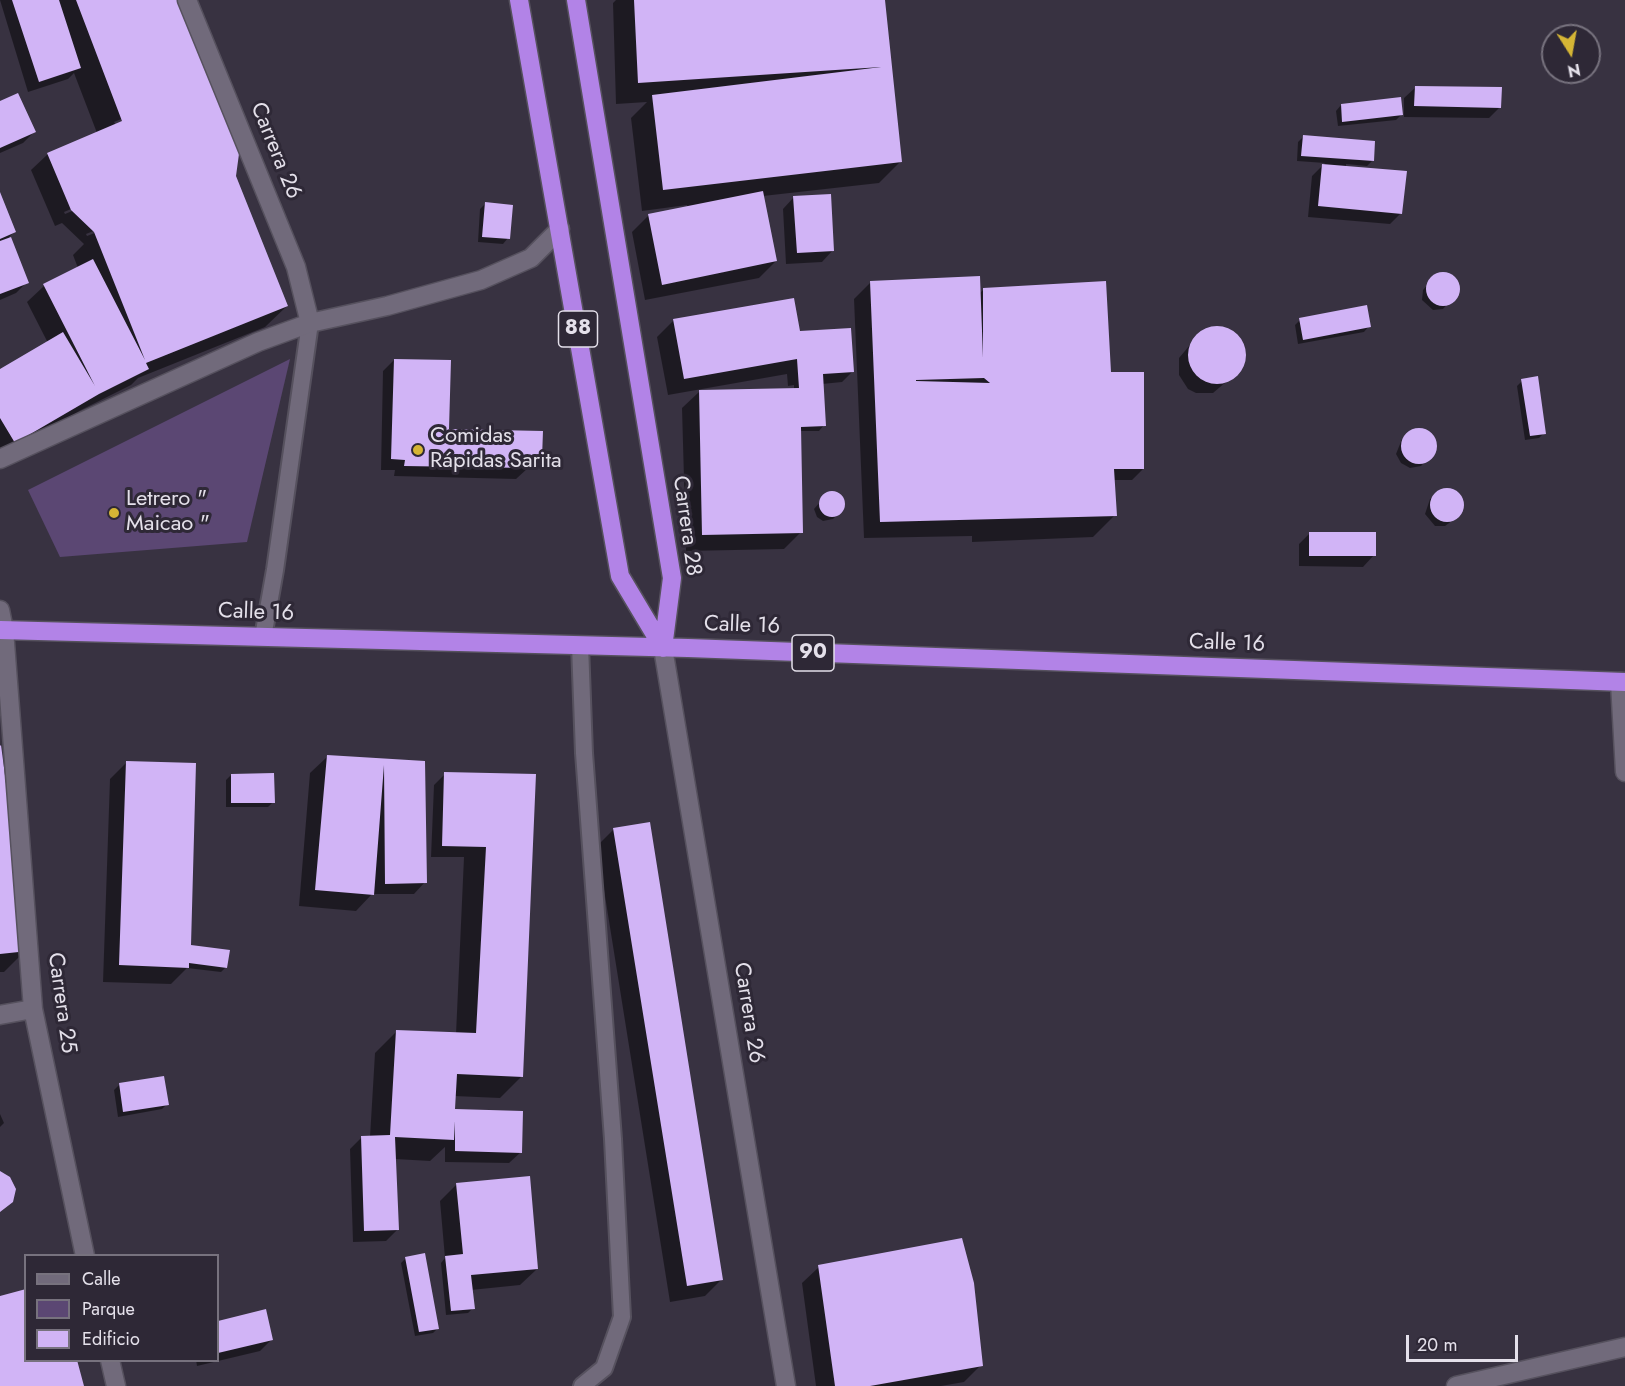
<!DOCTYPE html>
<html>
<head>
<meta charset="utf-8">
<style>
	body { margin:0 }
	#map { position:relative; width:1625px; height:1386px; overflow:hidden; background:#383241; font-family:Jost,sans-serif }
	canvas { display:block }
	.legend { position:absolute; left:24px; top:1254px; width:195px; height:108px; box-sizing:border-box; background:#2e2836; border:2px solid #77727e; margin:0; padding:8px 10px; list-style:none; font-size:18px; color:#e4e0ea }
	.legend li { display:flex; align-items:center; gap:12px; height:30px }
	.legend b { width:30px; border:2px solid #77727e }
	.north { position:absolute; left:1541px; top:24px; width:60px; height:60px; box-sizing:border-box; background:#2e2836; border:2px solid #77727e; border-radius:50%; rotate:169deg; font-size:16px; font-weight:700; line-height:24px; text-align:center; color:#e4e0ea }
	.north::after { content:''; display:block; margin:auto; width:21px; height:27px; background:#d5b535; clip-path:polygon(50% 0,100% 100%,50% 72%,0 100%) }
	.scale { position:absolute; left:1406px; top:1335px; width:112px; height:27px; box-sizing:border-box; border:3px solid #e4e0ea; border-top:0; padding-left:8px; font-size:18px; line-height:21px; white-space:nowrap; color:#e4e0ea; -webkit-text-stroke:4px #2e2836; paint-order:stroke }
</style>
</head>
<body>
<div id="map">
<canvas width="1625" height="1386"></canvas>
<ul class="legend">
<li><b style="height:8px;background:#716a7b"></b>Calle</li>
<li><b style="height:16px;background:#5b4773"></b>Parque</li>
<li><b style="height:16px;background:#d1b4f6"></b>Edificio</li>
</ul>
<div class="north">N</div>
<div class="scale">20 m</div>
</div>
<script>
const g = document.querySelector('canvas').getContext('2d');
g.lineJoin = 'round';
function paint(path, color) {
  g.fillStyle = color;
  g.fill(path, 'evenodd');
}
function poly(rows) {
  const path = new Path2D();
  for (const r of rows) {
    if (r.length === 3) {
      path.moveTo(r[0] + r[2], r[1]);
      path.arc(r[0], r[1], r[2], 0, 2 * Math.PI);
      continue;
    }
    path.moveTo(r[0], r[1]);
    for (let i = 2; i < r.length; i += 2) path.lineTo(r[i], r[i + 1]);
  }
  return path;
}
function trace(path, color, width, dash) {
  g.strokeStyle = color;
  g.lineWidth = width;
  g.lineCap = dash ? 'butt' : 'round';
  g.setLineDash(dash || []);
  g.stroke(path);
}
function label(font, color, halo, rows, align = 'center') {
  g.font = font + ' Jost,sans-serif';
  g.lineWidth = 6;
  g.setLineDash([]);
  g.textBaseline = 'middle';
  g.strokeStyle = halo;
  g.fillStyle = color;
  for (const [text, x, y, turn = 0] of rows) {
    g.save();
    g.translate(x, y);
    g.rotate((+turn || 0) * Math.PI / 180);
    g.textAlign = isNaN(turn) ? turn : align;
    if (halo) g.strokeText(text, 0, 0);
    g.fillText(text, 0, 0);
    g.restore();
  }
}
paint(poly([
	[290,359,247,542,60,557,28,490]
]), '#5b4773');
paint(poly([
	[0,0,183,0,234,177,287,306,265,327,138,378,131,385,81,410,0,457,0,371,48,343,27,302,44,286,78,268,73,255,84,244,62,223,55,226,31,170,48,154,97,133,74,73,68,79,28,92],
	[191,91,116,125,114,122],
	[221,146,221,149,65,214,64,212],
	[226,178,226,181,87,236,86,234],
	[616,0,883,0,901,161,879,183,763,196,776,261,759,278,645,300,632,232,648,216,688,208,687,205,642,211,631,118,647,102,616,104,613,3],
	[1416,87,1500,107,1489,118,1404,117,1404,98],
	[0,102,34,132,23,143,0,153],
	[1341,105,1401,115,1396,120,1338,126,1336,111],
	[1303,137,1372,161,1367,166,1346,164,1346,167,1401,213,1390,224,1308,217,1312,176,1325,163,1297,161,1298,142],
	[0,195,14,232,9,237,27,282,16,293,0,300],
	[794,197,833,250,822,262,786,264,783,209],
	[485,204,508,238,503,244,478,242,480,209],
	[1435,276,1450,276,1457,283,1458,292,1443,309,1433,310,1422,300,1423,290],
	[871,282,979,294,984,289,1143,469,1132,480,1114,480,1115,515,1093,537,972,542,972,536,864,538,854,299],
	[674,320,799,332,853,371,842,382,822,384,824,425,819,431,799,431,801,532,784,549,686,551,682,408,699,392,794,389,794,385,788,386,787,374,668,395,657,337],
	[1300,320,1369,326,1364,332,1298,344,1295,325],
	[1218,328,1235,335,1244,352,1240,370,1213,393,1196,393,1188,389,1179,375,1179,358,1195,339,1209,329],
	[394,360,448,431,540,457,516,479,394,476,395,470,381,470,383,371],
	[1522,381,1544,433,1539,438,1525,440,1517,386],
	[1418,429,1432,436,1434,452,1421,466,1410,468,1401,463,1396,454,1402,439],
	[1445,489,1456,491,1462,499,1460,515,1445,526,1435,526,1425,514,1430,499],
	[835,493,841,497,844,508,833,519,823,521,817,517,814,509,827,494],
	[1310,533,1374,555,1363,567,1299,566,1299,544],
	[0,746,26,950,4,972,0,972],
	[327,757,423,763,425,882,414,894,372,894,356,911,299,906,310,773],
	[127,762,188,950,226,967,221,972,187,968,171,984,103,982,110,779],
	[445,774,535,776,522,1076,500,1098,454,1096,454,1111,521,1152,509,1163,445,1162,445,1147,430,1161,395,1159,398,1229,386,1241,353,1242,350,1149,362,1137,370,1137,375,1053,397,1031,456,1034,464,857,431,857,434,785],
	[231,775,273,802,268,807,226,807,226,780],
	[614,829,722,1279,705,1296,670,1302,597,846],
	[119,1085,167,1104,162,1109,118,1117,114,1090],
	[0,1114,4,1123,0,1127],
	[457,1184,537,1269,520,1285,471,1290,473,1308,468,1313,446,1315,441,1263,445,1258,440,1201],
	[406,1258,438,1328,433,1333,415,1336,401,1263],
	[819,1267,981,1365,964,1382,941,1386,816,1386,802,1283],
	[265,1311,271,1340,260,1351,197,1366,196,1360,218,1360,218,1322]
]), '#0007');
paint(poly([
	[12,0,59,0,81,68,39,82],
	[76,0,185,0,241,139,236,176,288,306,146,363,149,369,99,394,15,443,0,418,0,369,63,332,95,386,43,284,93,259,145,360,94,232,71,210,47,153,122,121],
	[634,0,885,0,902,162,663,190,652,95,881,67,638,83],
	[1415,86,1502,87,1501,108,1414,106],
	[18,93,36,132,0,148,0,101],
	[1401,97,1403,115,1342,122,1341,104],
	[1303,135,1375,141,1374,161,1301,156],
	[1322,164,1407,171,1402,214,1318,206],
	[763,191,777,261,662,285,648,214],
	[0,192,16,232,0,239],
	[831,194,834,251,797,253,793,196],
	[485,202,513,205,510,239,482,237],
	[11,237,29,283,0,294,0,241],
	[1443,289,17],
	[980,276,983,358,983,288,1106,281,1111,372,1144,372,1144,469,1114,469,1117,516,880,522,870,281],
	[984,378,990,383,916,381,916,380],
	[794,298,800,331,851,328,854,372,823,374,826,426,801,427,803,533,702,535,699,390,799,388,797,359,684,379,673,319],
	[1367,305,1371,327,1303,340,1299,318],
	[1217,355,29],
	[394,359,451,360,449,429,543,431,542,458,528,468,404,466,405,460,391,459],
	[1538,376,1546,434,1530,436,1521,379],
	[1419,446,18],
	[1447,505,17],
	[832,504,13],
	[1309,532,1376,532,1376,556,1309,556],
	[1,745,28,951,0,954,0,746],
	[327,755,425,761,427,883,385,884,384,765,374,895,315,890],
	[126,761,196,763,191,945,230,950,227,968,189,963,189,968,119,965],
	[444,772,536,774,523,1077,457,1074,455,1109,523,1111,522,1153,455,1151,455,1121,454,1140,395,1137,399,1230,364,1231,361,1136,390,1135,396,1030,476,1033,486,847,442,846],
	[274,773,275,803,231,803,231,774],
	[650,822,723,1280,687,1286,613,828],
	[164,1076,169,1105,123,1112,119,1083],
	[0,1171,10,1177,16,1189,13,1202,0,1212],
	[530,1176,538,1269,471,1275,475,1309,451,1311,445,1256,463,1254,456,1183],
	[962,1238,974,1283,983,1366,870,1386,835,1386,818,1265],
	[425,1253,439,1329,419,1332,405,1257],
	[26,1289,26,1360,77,1360,84,1386,0,1386,0,1296],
	[266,1309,273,1340,218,1353,218,1321]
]), '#d1b4f6');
const lane = poly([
	[263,637,275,570,310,323],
	[580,645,584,753,613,1139,622,1317,604,1368,582,1386]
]);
const street = poly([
	[187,0,296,267,310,323],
	[0,459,258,342,310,323,387,306,481,280,531,258,560,229],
	[0,610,4,630,33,1009,85,1256],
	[663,648,786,1386],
	[1620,682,1625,772],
	[0,1015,33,1009],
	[110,1360,116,1386],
	[1456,1386,1625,1347]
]);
const highway = poly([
	[519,0,620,576,663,648],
	[576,0,672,578,663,648],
	[0,630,688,648,1625,682]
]);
trace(lane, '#56515e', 20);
trace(street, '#56515e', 21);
trace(highway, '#56515e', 21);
trace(lane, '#716a7b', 16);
trace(street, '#716a7b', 18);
trace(highway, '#b283e7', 18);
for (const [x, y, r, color] of [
	[418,450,6,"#d5b535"],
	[114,513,6,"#d5b535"]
]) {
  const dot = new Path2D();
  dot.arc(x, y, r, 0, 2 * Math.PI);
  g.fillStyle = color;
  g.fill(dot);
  trace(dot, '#2e2836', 2);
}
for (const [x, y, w] of [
	[578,329,39],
	[813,653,42]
]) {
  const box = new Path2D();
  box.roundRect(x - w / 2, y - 18, w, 36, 4.5);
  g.fillStyle = '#2e2836';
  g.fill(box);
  trace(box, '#e4e0ea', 1.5);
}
label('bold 21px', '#e4e0ea', null, [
	["88",578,329],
	["90",813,653]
]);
label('22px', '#e4e0ea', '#2e2836', [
	["Carrera 26",275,151,68],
	["Carrera 28",686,526,82],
	["Calle 16",256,613,2],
	["Calle 16",742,626,2],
	["Calle 16",1227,644,2],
	["Carrera 25",61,1003,82],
	["Carrera 26",748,1013,81]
]);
label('22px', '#e4e0ea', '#2e2836', [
	["Comidas",430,437],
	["Rápidas Sarita",430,462],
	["Letrero \"",126,500],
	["Maicao \"",126,525]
], 'left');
</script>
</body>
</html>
